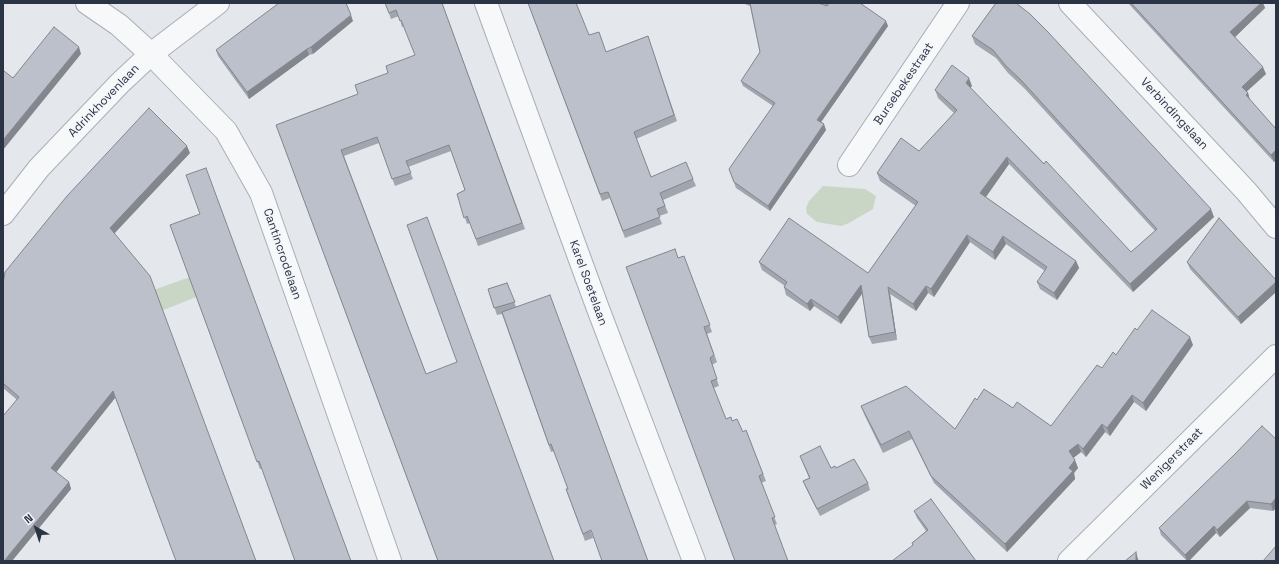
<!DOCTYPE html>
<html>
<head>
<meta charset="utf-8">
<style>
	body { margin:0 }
	#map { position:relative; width:1279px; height:564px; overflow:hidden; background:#e4e7ec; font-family:"Space Grotesk",sans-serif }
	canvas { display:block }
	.frame { position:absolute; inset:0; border:4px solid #2b3445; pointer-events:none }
	.north { position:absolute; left:16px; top:508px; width:40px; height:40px; -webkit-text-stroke:3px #f4f6f9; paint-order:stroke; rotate:321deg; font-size:11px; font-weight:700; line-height:16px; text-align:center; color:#2b3445 }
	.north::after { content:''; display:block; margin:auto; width:14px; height:18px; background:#2b3445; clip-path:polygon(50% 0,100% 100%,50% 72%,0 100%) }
</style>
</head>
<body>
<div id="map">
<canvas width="1279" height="564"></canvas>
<div class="frame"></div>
<div class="north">N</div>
</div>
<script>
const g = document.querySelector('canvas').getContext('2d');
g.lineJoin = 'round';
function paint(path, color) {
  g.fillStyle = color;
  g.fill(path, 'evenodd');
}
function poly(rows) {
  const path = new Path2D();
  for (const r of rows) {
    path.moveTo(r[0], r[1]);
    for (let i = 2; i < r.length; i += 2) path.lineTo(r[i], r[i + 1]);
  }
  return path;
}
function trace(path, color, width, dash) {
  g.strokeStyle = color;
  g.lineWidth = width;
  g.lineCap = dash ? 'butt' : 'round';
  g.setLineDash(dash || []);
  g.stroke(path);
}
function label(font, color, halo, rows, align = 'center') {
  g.font = font + ' "Space Grotesk",sans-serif';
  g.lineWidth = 3;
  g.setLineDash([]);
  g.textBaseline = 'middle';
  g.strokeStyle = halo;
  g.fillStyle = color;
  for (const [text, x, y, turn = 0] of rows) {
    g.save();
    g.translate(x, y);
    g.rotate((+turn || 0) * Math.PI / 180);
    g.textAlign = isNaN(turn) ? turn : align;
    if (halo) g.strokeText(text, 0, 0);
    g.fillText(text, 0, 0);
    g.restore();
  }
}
paint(poly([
	[823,186,865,189,876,196,873,209,849,223,841,226,817,222,807,214,806,208,809,201],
	[196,275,204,294,143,318,136,296]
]), '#c9d6c5');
const minor = poly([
	[87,3,119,25,151,54,226,131,261,193,390,561],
	[486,3,597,306,694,561],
	[1070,3,1246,191,1276,227],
	[849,165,958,3],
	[3,214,39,168,120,83,151,54,218,3],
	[1069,561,1276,356]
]);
trace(minor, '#a9aeb7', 24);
trace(minor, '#f7f8fa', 22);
paint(poly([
	[385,3,442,3,525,229,478,246,470,223,467,224,457,194,465,190,451,151,408,167,413,179,395,186,379,143,344,156,426,374,554,561,438,561,276,125,358,94,388,73,415,55,404,26,402,27,399,16,391,19],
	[528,3,589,35,606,52,648,36,677,121,636,139,651,177,693,179,696,186,663,200,668,213,659,216,662,224,625,238,610,198,602,201],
	[742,3,818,3,827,6,822,3,860,3,888,26,821,122,826,130,770,211,736,188,729,169,773,106,743,86,741,81,760,52,750,6],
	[996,3,1214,217,1133,292,1009,164,986,197,1076,261,1079,268,1057,300,1040,289,1037,282,1045,271,1006,244,995,260,970,242,934,297,928,293,916,311,890,294,897,340,872,344,869,337,862,294,841,324,814,306,810,311,786,295,784,287,785,286,762,270,759,262,868,273,916,206,880,181,877,173,919,151,954,113,938,98,935,90,972,86,970,88,1131,252,1155,231,1024,88,1008,73,996,58,975,44,972,36],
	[1128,3,1263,3,1265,8,1235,37,1266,74,1246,92,1248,93,1250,100,1276,129,1276,160,1274,162],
	[353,21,313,54,309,55,249,99,218,56,216,50],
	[190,153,114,233,115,398,56,472,69,482,71,489,12,561,16,399,3,388,3,283],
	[170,225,262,469,260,469],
	[684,256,712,332,707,334,717,362,712,365,719,386,713,388,726,419,732,421,743,432,746,430,766,481,761,483,777,524,775,525,735,561,678,258],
	[1187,262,1276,280,1276,292,1241,324,1190,269],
	[507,283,516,307,593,538,585,541,566,489,568,489,554,451,551,452,502,314,497,315,488,289],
	[1137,330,1193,345,1146,411,1134,402,1110,436,1105,432,1086,457,1081,452,1073,458,1078,468,1074,473,1075,479,1007,552,934,483,912,439,883,453,864,414,861,406,955,429,977,400,1013,408,1051,426,1102,368,1116,355],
	[1276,439,1276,508,1273,511,1250,508,1220,537,1216,533,1189,561,1187,561,1161,535,1159,528],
	[800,456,831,468,836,468,868,483,870,490,820,516,806,488,803,481,809,478],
	[914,511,976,561,913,546,912,543,926,531,917,518]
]), '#a1a5ae');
paint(poly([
	[1261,3,1263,3,1265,8,1233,39,1230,32],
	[351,15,353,21,313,54,311,47],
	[886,21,888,26,819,125,817,120],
	[79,47,81,54,3,150,3,140],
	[307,49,309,55,249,99,247,92],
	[1263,67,1266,74,1244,94,1242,87],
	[969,78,972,86,968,91,966,83],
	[1248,93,1250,100,1246,95],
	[824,124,826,130,770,211,768,206],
	[187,146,190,153,113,235,110,228],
	[1276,150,1276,160,1274,162,1271,155],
	[1007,157,1009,164,983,201,980,193],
	[1211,209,1214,217,1133,292,1130,284],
	[967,235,970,242,934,297,931,289],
	[1003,236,1006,244,995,260,993,252],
	[1076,261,1079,268,1057,300,1054,293],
	[1276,282,1276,292,1241,324,1238,317],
	[861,285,863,292,841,324,838,317],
	[926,286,928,293,916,311,913,304],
	[888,287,890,294,897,340,895,332],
	[811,299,814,306,810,311,807,304],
	[1190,337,1193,345,1146,411,1143,403],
	[113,391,115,398,54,475,51,468],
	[1132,395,1134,402,1110,436,1107,428],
	[1102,424,1105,432,1086,457,1083,449],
	[1078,444,1081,452,1072,459,1069,451],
	[1075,460,1078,468,1074,473,1075,479,1007,552,1005,544,1069,468],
	[69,482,71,489,12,561,4,561],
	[1276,498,1276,508,1273,511,1271,504],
	[1247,501,1250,508,1220,537,1217,530],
	[1214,526,1216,533,1189,561,1187,561,1185,555],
	[1136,552,1138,559,1139,561,1136,561]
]), '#83868d');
const building = poly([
	[279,3,346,3,351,15,311,47,307,49,247,92,216,50,279,3],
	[385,3,442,3,522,223,476,239,467,216,464,218,457,194,465,190,449,145,406,161,411,173,392,179,377,137,341,150,426,374,457,362,407,225,427,217,554,561,438,561,276,125,358,94,355,85,388,73,386,66,415,55,401,20,400,21,396,10,389,13,385,3],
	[528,3,576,3,589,35,599,32,606,52,648,36,674,115,634,132,651,177,686,162,693,179,660,193,665,206,657,209,660,217,623,231,608,192,600,194,528,3],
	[750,3,818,3,827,6,829,3,860,3,886,21,817,120,824,124,768,206,734,182,729,169,775,103,741,81,760,52,750,3],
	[996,3,1016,3,1030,14,1048,32,1211,209,1130,284,1007,157,980,193,1076,261,1054,293,1037,282,1047,267,1003,236,993,252,967,235,931,289,926,286,913,304,888,287,895,332,869,337,861,285,838,317,811,299,807,304,784,287,787,282,759,262,789,218,868,273,918,202,877,173,901,138,919,151,957,110,935,90,952,65,969,78,966,83,1044,164,1046,161,1131,252,1157,229,1021,80,1006,66,993,50,972,36,996,3],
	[1131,3,1261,3,1230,32,1263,67,1242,87,1248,93,1246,95,1276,129,1276,150,1271,155,1131,3],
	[54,27,79,47,3,140,3,72,4,71,13,78,54,27],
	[149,108,187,146,110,228,150,276,256,561,176,561,113,391,51,468,69,482,4,561,3,561,3,416,19,397,3,383,3,283,5,272,67,196,149,108],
	[206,168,351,561,295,561,259,461,257,462,170,225,200,214,186,175,206,168],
	[1219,218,1276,280,1276,282,1238,317,1187,262,1219,218],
	[675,249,678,258,684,256,710,325,704,327,714,355,710,358,717,379,711,381,726,419,731,417,732,421,737,419,743,432,746,430,763,474,759,476,775,517,772,518,788,561,735,561,626,267,675,249],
	[507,283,515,302,494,308,488,289,507,283],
	[550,295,648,561,602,561,591,530,583,534,566,489,568,489,551,444,549,445,502,312,550,295],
	[1152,310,1190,337,1143,403,1132,395,1107,428,1102,424,1083,449,1078,444,1069,451,1075,460,1069,468,1073,471,1005,544,931,476,909,431,881,445,861,406,906,386,955,429,975,398,977,400,984,389,1013,408,1017,402,1051,426,1097,365,1102,368,1113,352,1116,355,1135,328,1137,330,1152,310],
	[1262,426,1276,439,1276,498,1271,504,1247,501,1217,530,1214,526,1185,555,1159,528,1235,454,1262,426],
	[820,446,831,468,835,466,836,468,854,459,868,483,817,509,803,481,810,478,800,456,820,446],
	[931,499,976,561,892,561,913,545,912,543,928,530,914,511,931,499],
	[1276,546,1276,561,1263,561,1276,546],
	[1136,552,1136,561,1125,561,1136,552]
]);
paint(building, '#bbc0ca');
trace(building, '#83868d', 1);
label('12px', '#2b3445', '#f4f6f9', [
	["Bursebekestraat",904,84,-56],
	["Adrinkhovenlaan",104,101,-46],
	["Verbindingslaan",1174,114,47],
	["Cantincrodelaan",282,254,71],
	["Karel Soetelaan",588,283,70],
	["Wenigerstraat",1172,459,-45]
]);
</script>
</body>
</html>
